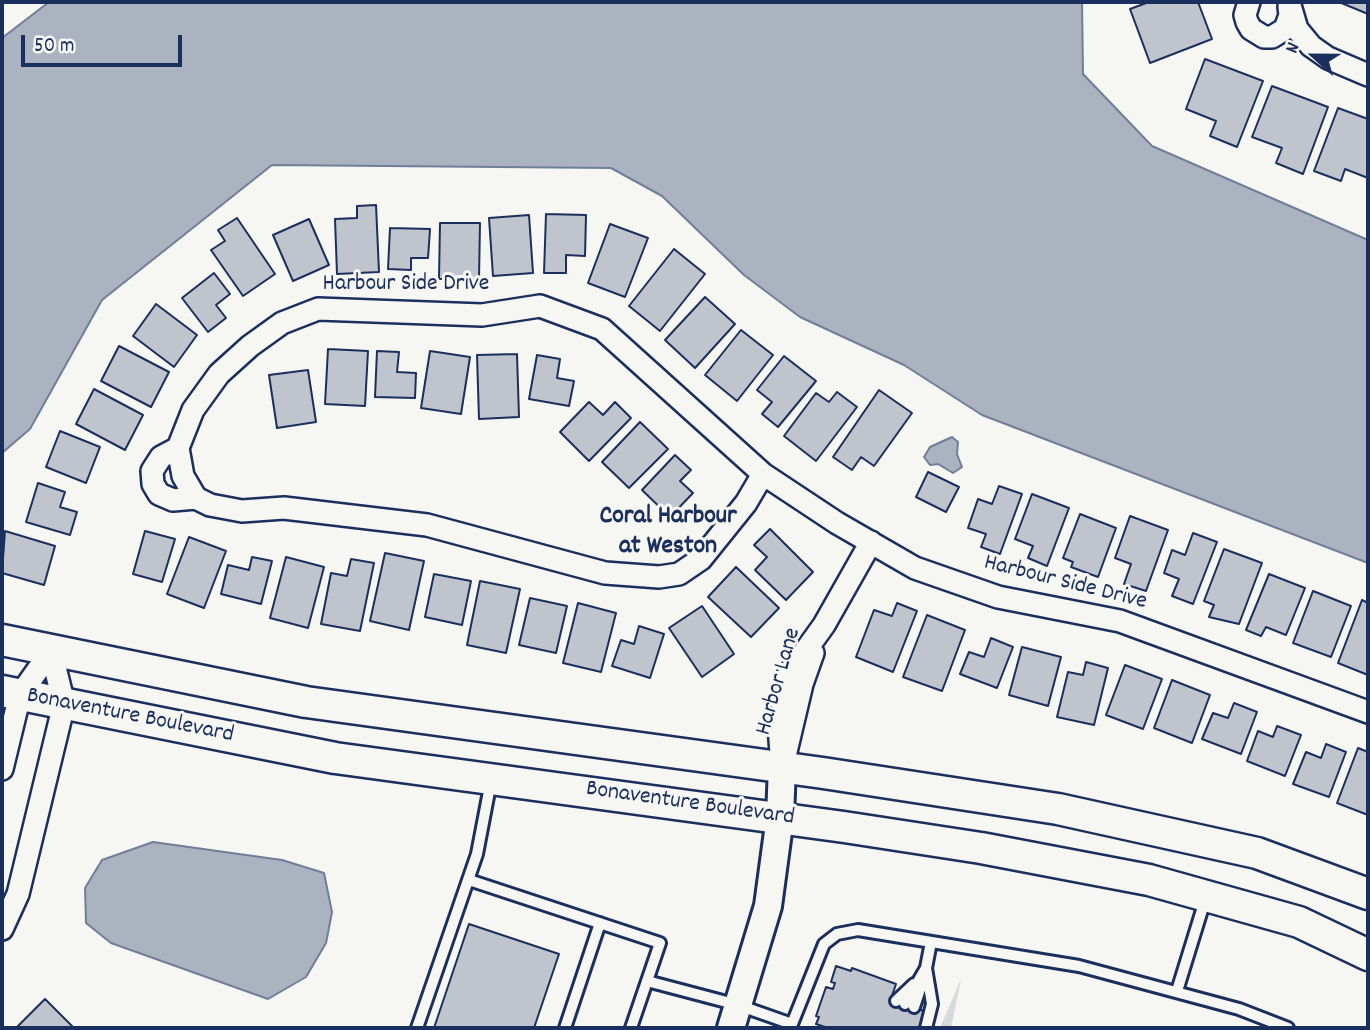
<!DOCTYPE html>
<html>
<head>
<meta charset="utf-8">
<style>
	body { margin:0 }
	#map { position:relative; width:1370px; height:1030px; overflow:hidden; background:#f6f6f2; font-family:Dekko,sans-serif }
	canvas { display:block }
	.frame { position:absolute; inset:0; border:4px solid #1b2f5e; pointer-events:none }
	.north { position:absolute; left:1279px; top:21px; width:70px; height:70px; -webkit-text-stroke:5px #f6f6f2; paint-order:stroke; rotate:291deg; font-size:19px; font-weight:700; line-height:28px; text-align:center; color:#1b2f5e }
	.north::after { content:''; display:block; margin:auto; width:24px; height:32px; background:#1b2f5e; clip-path:polygon(50% 0,100% 100%,50% 72%,0 100%) }
	.scale { position:absolute; left:21px; top:35px; width:161px; height:32px; box-sizing:border-box; border:4px solid #1b2f5e; border-top:0; padding-left:9px; font-size:21px; line-height:24px; white-space:nowrap; color:#1b2f5e; -webkit-text-stroke:5px #f6f6f2; paint-order:stroke }
</style>
</head>
<body>
<div id="map">
<canvas width="1370" height="1030"></canvas>
<div class="frame"></div>
<div class="north">N</div>
<div class="scale">50 m</div>
</div>
<script>
const g = document.querySelector('canvas').getContext('2d');
g.lineJoin = 'round';
function paint(path, color) {
  g.fillStyle = color;
  g.fill(path, 'evenodd');
}
function poly(rows) {
  const path = new Path2D();
  for (const r of rows) {
    path.moveTo(r[0], r[1]);
    for (let i = 2; i < r.length; i += 2) path.lineTo(r[i], r[i + 1]);
  }
  return path;
}
function trace(path, color, width, dash) {
  g.strokeStyle = color;
  g.lineWidth = width;
  g.lineCap = dash ? 'butt' : 'round';
  g.setLineDash(dash || []);
  g.stroke(path);
}
function label(font, color, halo, rows, align = 'center') {
  g.font = font + ' Dekko,sans-serif';
  g.lineWidth = 6;
  g.setLineDash([]);
  g.textBaseline = 'middle';
  g.strokeStyle = halo;
  g.fillStyle = color;
  for (const [text, x, y, turn = 0] of rows) {
    g.save();
    g.translate(x, y);
    g.rotate((+turn || 0) * Math.PI / 180);
    g.textAlign = isNaN(turn) ? turn : align;
    if (halo) g.strokeText(text, 0, 0);
    g.fillText(text, 0, 0);
    g.restore();
  }
}
paint(poly([
	[961,979,951,1028,940,1028]
]), '#d6d9dd');
const water = poly([
	[49,2,1082,2,1083,74,1152,146,1368,240,1368,563,982,415,904,365,800,317,744,275,662,196,611,168,272,165,102,300,30,429,2,453,2,38,49,2],
	[952,437,958,442,957,454,962,467,953,473,938,464,930,465,924,457,930,447,952,437],
	[153,842,282,860,324,873,332,912,326,943,306,977,268,999,111,943,86,923,85,888,102,860,153,842]
]);
paint(water, '#abb2c0');
trace(water, '#717e99', 2);
const building = poly([
	[1149,2,1198,2,1212,39,1150,63,1130,9,1149,2],
	[1339,2,1368,2,1368,14,1339,2],
	[1205,59,1263,81,1237,147,1210,136,1216,121,1186,109,1205,59],
	[1272,86,1328,107,1303,174,1276,163,1282,148,1252,137,1272,86],
	[1338,108,1368,119,1368,178,1345,169,1341,181,1314,171,1338,108],
	[376,205,379,272,337,274,335,219,357,218,357,206,376,205],
	[546,214,586,215,585,256,566,255,566,273,544,273,546,214],
	[529,215,533,273,493,276,489,218,529,215],
	[237,218,275,274,243,296,211,250,225,241,218,230,237,218],
	[309,219,329,265,293,281,273,235,309,219],
	[440,223,480,223,479,279,439,279,440,223],
	[610,224,648,238,625,297,588,283,610,224],
	[390,228,430,229,428,258,411,258,411,270,388,269,390,228],
	[674,249,705,274,660,331,629,306,674,249],
	[214,273,230,294,216,305,226,318,208,332,182,298,214,273],
	[705,297,735,324,695,368,665,340,705,297],
	[156,304,197,335,174,367,133,336,156,304],
	[741,330,773,355,737,401,705,375,741,330],
	[119,346,169,372,151,407,101,381,119,346],
	[328,349,368,351,365,406,325,404,328,349],
	[377,351,399,352,397,372,416,373,415,398,375,397,377,351],
	[430,351,470,357,461,414,421,408,430,351],
	[517,354,519,417,479,419,477,355,517,354],
	[537,355,560,359,557,378,574,381,569,406,529,399,537,355],
	[784,356,816,381,778,427,762,414,772,402,757,390,784,356],
	[308,370,316,422,277,428,269,375,308,370],
	[94,389,143,415,125,450,76,424,94,389],
	[879,390,912,413,874,466,861,457,852,470,833,457,879,390],
	[837,392,857,407,816,461,784,436,816,393,829,402,837,392],
	[589,402,603,415,615,402,631,418,589,461,560,432,589,402],
	[640,422,668,449,629,488,602,462,640,422],
	[60,431,100,447,86,483,46,467,60,431],
	[675,455,691,470,680,481,693,493,670,517,642,490,675,455],
	[928,472,959,487,946,512,916,497,928,472],
	[38,483,65,492,60,507,77,512,70,535,26,522,38,483],
	[999,486,1022,494,1000,554,981,547,986,534,968,528,978,499,992,504,999,486],
	[1032,494,1069,508,1047,566,1028,558,1033,546,1015,539,1032,494],
	[1080,514,1116,528,1098,577,1071,567,1073,562,1063,558,1080,514],
	[1130,516,1168,530,1146,591,1124,584,1131,564,1115,558,1130,516],
	[770,529,813,572,786,600,755,570,767,557,754,545,770,529],
	[5,531,55,546,44,585,2,573,5,531],
	[145,531,175,539,162,582,133,574,145,531],
	[1193,533,1217,542,1193,604,1172,596,1179,579,1164,573,1172,550,1185,555,1193,533],
	[189,537,226,551,204,608,167,594,189,537],
	[1224,549,1262,563,1239,624,1209,617,1214,605,1204,601,1224,549],
	[385,553,424,561,409,630,370,621,385,553],
	[252,557,272,561,261,604,221,594,228,565,249,570,252,557],
	[286,557,324,567,308,628,270,618,286,557],
	[351,559,374,563,360,631,321,624,331,573,347,576,351,559],
	[736,567,779,608,751,637,708,597,736,567],
	[434,574,471,581,462,625,425,617,434,574],
	[1269,574,1305,588,1286,635,1266,627,1261,636,1246,630,1269,574],
	[480,581,520,589,506,653,467,645,480,581],
	[1313,591,1351,606,1331,657,1293,643,1313,591],
	[530,598,567,606,556,653,519,645,530,598],
	[1362,600,1368,603,1368,675,1338,663,1362,600],
	[578,603,616,613,601,672,563,663,578,603],
	[897,603,917,611,893,672,856,657,874,610,892,616,897,603],
	[702,606,734,654,702,677,669,628,702,606],
	[927,615,965,630,942,691,903,677,927,615],
	[639,626,664,634,650,678,612,666,621,640,634,644,639,626],
	[991,638,1013,647,997,688,960,674,969,652,984,657,991,638],
	[1022,647,1061,657,1048,706,1009,695,1022,647],
	[1086,662,1108,668,1094,725,1057,717,1068,672,1083,675,1086,662],
	[1125,665,1162,679,1143,729,1106,715,1125,665],
	[1172,680,1210,695,1192,743,1154,728,1172,680],
	[1234,703,1257,712,1241,754,1202,739,1213,713,1228,718,1234,703],
	[1277,726,1301,735,1285,776,1247,761,1258,731,1273,737,1277,726],
	[1326,744,1346,752,1329,797,1293,784,1306,752,1321,758,1326,744],
	[1358,748,1368,752,1368,815,1337,803,1358,748],
	[469,924,559,954,534,1028,434,1028,469,924],
	[836,966,851,971,852,968,896,984,891,999,930,1013,924,1028,828,1028,816,1024,819,1017,816,1016,826,987,833,989,835,983,831,982,836,966],
	[45,999,74,1028,16,1028,45,999]
]);
paint(building, '#c0c4cd');
trace(building, '#1b2f5e', 2);
const service = poly([
	[469,880,660,943,631,1028],
	[647,981,738,1005,792,1024,824,944,837,934,858,930,1079,966,1239,1009,1288,1028],
	[1177,991,1206,897],
	[896,1001,914,984],
	[905,1004,926,968,931,942],
	[914,1007,921,986],
	[417,1028,477,854,491,781],
	[565,1028,600,923],
	[926,1028,932,1004,926,968]
]);
const minor = poly([
	[1249,2,1245,15,1247,22,1251,29,1264,37,1272,37,1285,29,1290,15,1289,7],
	[1289,2,1297,29,1311,46,1328,58,1368,75],
	[540,306,602,329,763,474,746,503,701,559,679,574,659,577,605,573,427,525,284,508,242,511,210,505,196,498,183,476,178,448,193,410,219,374,250,346,282,323,318,309,482,315,540,306],
	[178,448,161,457,152,471,153,484,159,494,173,500,196,498],
	[763,474,837,523,915,568,998,597,1120,621,1368,712],
	[785,756,802,684,813,653],
	[782,767,779,726,788,675,824,625,871,542],
	[2,769,20,695,51,651],
	[2,929,18,894,64,704,51,651]
]);
const tertiary = poly([
	[731,1028,768,906,780,817,782,767]
]);
const secondary = poly([
	[2,640,306,702,823,773,1058,809,1257,853,1368,894],
	[2,691,335,758,844,827,981,848,1149,880,1299,922,1368,955]
]);
trace(service, '#1b2f5e', 16);
trace(minor, '#1b2f5e', 26);
trace(tertiary, '#1b2f5e', 32);
trace(secondary, '#1b2f5e', 35);
trace(service, '#f6f6f2', 10);
trace(minor, '#f6f6f2', 21);
trace(tertiary, '#f6f6f2', 26);
trace(secondary, '#f6f6f2', 30);
label('24px', '#1b2f5e', '#f6f6f2', [
	["Harbour Side Drive",406,286],
	["Harbour Side Drive",1065,584,14],
	["Harbor Lane",780,682,-74],
	["Bonaventure Boulevard",130,717,11],
	["Bonaventure Boulevard",690,805,8]
]);
label('bold 26px', '#1b2f5e', '#f6f6f2', [
	["Coral Harbour",668,518],
	["at Weston",668,548]
]);
</script>
</body>
</html>
